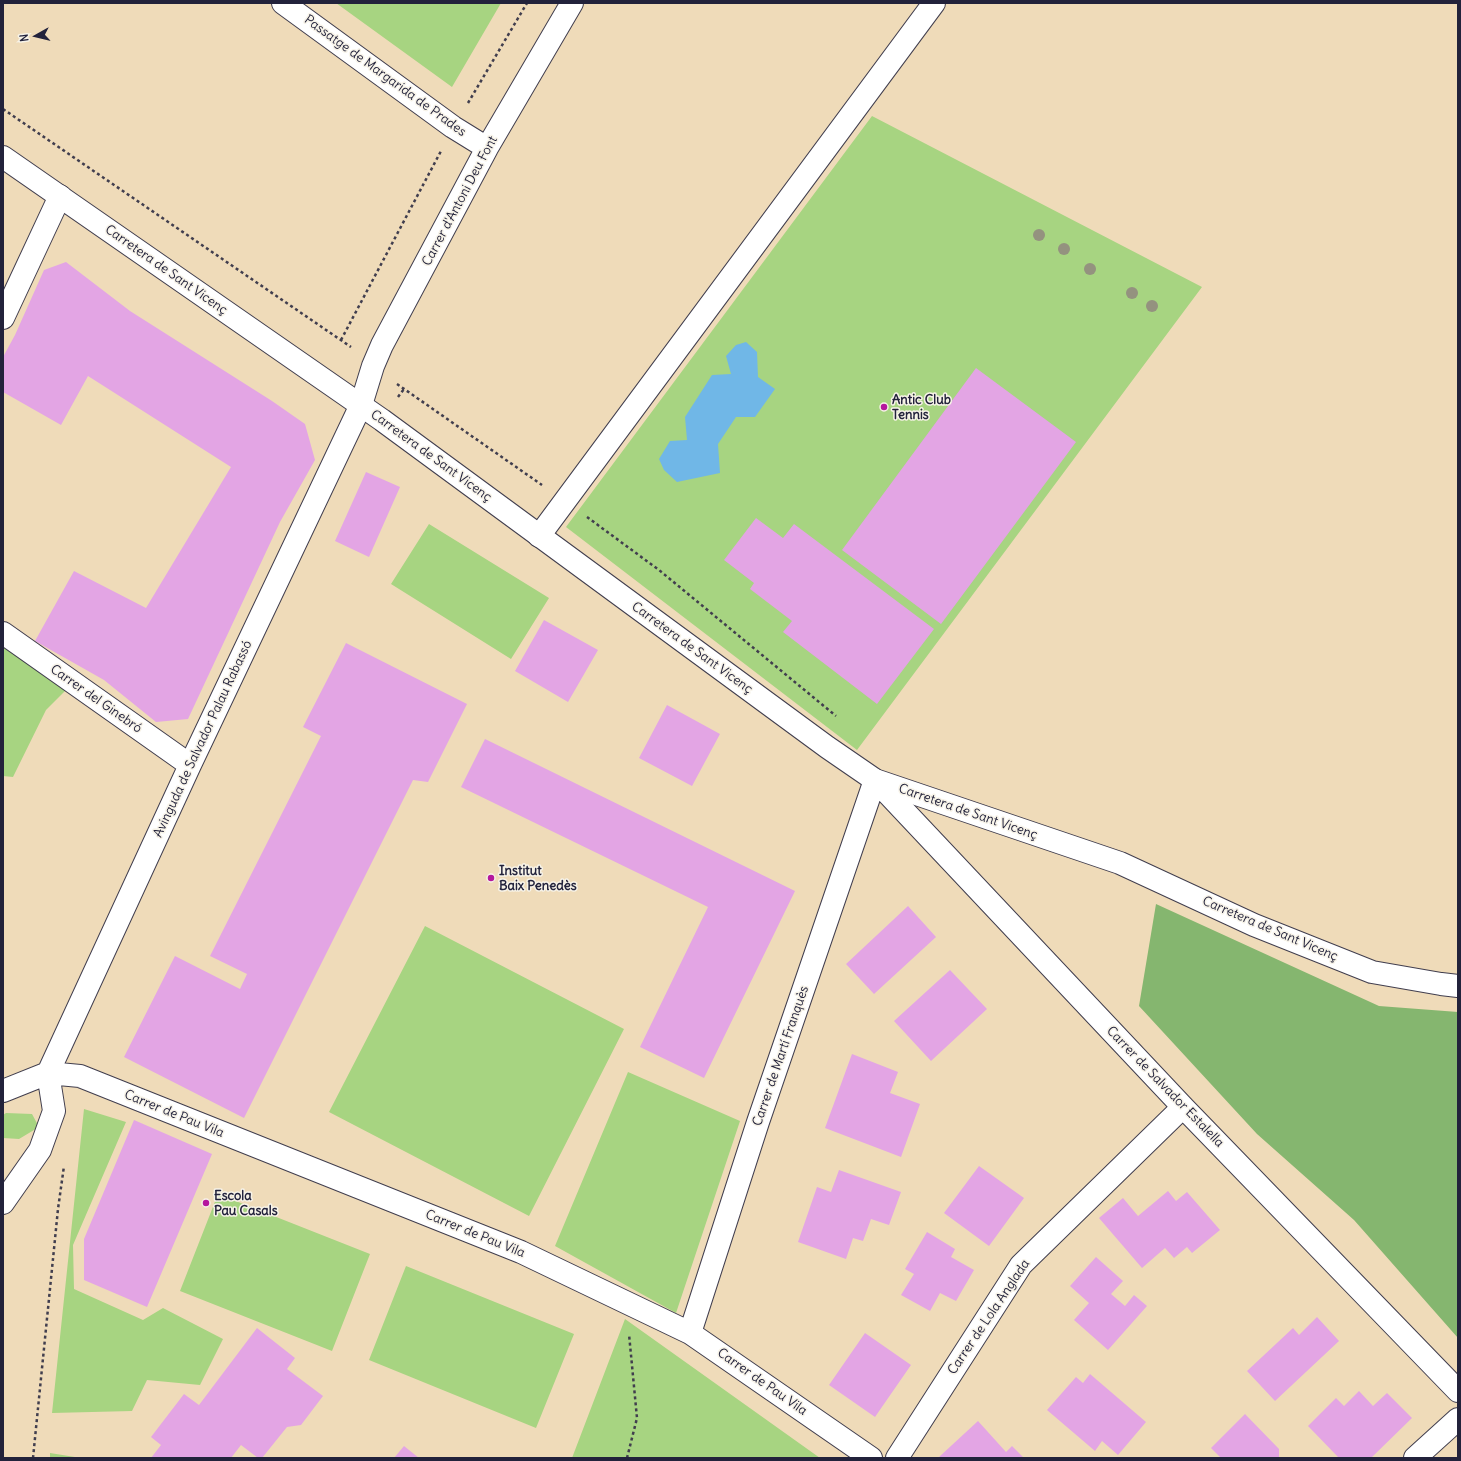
<!DOCTYPE html>
<html>
<head>
<meta charset="utf-8">
<style>
	body { margin:0 }
	#map { position:relative; width:1461px; height:1461px; overflow:hidden; background:#efdbb9; font-family:Delius,sans-serif }
	canvas { display:block }
	.frame { position:absolute; inset:0; border:4px solid #22223b; pointer-events:none }
	.north { position:absolute; left:16px; top:16px; width:40px; height:40px; -webkit-text-stroke:3px #f7f3e8; paint-order:stroke; rotate:262deg; font-size:11px; font-weight:700; line-height:16px; text-align:center; color:#22223b }
	.north::after { content:''; display:block; margin:auto; width:14px; height:18px; background:#22223b; clip-path:polygon(50% 0,100% 100%,50% 72%,0 100%) }
</style>
</head>
<body>
<div id="map">
<canvas width="1461" height="1461"></canvas>
<div class="frame"></div>
<div class="north">N</div>
</div>
<script>
const g = document.querySelector('canvas').getContext('2d');
g.lineJoin = 'round';
function paint(path, color) {
  g.fillStyle = color;
  g.fill(path, 'evenodd');
}
function poly(rows) {
  const path = new Path2D();
  for (const r of rows) {
    path.moveTo(r[0], r[1]);
    for (let i = 2; i < r.length; i += 2) path.lineTo(r[i], r[i + 1]);
  }
  return path;
}
function trace(path, color, width, dash) {
  g.strokeStyle = color;
  g.lineWidth = width;
  g.lineCap = dash ? 'butt' : 'round';
  g.setLineDash(dash || []);
  g.stroke(path);
}
function label(font, color, halo, rows, align = 'center') {
  g.font = font + ' Delius,sans-serif';
  g.lineWidth = 3;
  g.setLineDash([]);
  g.textBaseline = 'middle';
  g.strokeStyle = halo;
  g.fillStyle = color;
  for (const [text, x, y, turn = 0] of rows) {
    g.save();
    g.translate(x, y);
    g.rotate((+turn || 0) * Math.PI / 180);
    g.textAlign = isNaN(turn) ? turn : align;
    if (halo) g.strokeText(text, 0, 0);
    g.fillText(text, 0, 0);
    g.restore();
  }
}
paint(poly([
	[336,3,501,3,452,87],
	[872,116,1202,287,857,750,566,527],
	[429,524,549,598,511,659,391,584],
	[3,634,73,683,46,710,13,777,3,776],
	[425,926,624,1029,529,1216,329,1112],
	[628,1072,740,1121,676,1313,555,1246],
	[84,1109,126,1122,73,1245,74,1289,143,1320,163,1308,223,1339,200,1385,147,1380,132,1411,52,1413],
	[6,1113,32,1114,39,1127,19,1139,3,1138,3,1115],
	[218,1194,370,1254,332,1351,180,1291],
	[406,1266,574,1334,536,1428,369,1360],
	[625,1319,820,1458,572,1458],
	[50,1453,81,1458,50,1458]
]), '#a7d481');
paint(poly([
	[1156,904,1379,1006,1458,1012,1458,1338,1354,1220,1257,1134,1139,1006]
]), '#85b66f');
paint(poly([
	[746,342,757,352,758,377,775,389,755,417,736,417,718,444,720,473,677,482,664,470,659,459,670,441,687,440,685,417,712,375,731,374,726,356,736,345]
]), '#70b7e7');
paint(poly([
	[66,262,130,311,272,401,305,424,315,460,280,522,188,719,156,722,104,680,35,641,74,571,146,608,231,467,88,376,61,425,3,392,3,357,15,335,44,270],
	[976,368,1076,442,941,624,842,550],
	[366,472,400,487,369,557,335,541],
	[756,518,783,538,794,524,934,629,877,704,783,632,792,621,750,589,754,583,724,560],
	[544,620,598,650,568,702,515,671],
	[346,643,467,704,428,782,413,780,244,1118,124,1057,175,956,240,989,247,974,210,956,321,736,303,727],
	[667,705,720,734,692,786,639,758],
	[485,739,795,891,704,1078,640,1047,708,907,461,787],
	[908,906,936,937,874,994,846,964],
	[950,970,987,1009,931,1061,894,1021],
	[852,1054,898,1072,890,1093,920,1104,901,1157,825,1128],
	[134,1120,212,1154,147,1307,84,1280,84,1239],
	[979,1166,1024,1198,989,1246,944,1213],
	[839,1170,901,1192,889,1225,871,1219,863,1241,853,1238,846,1259,798,1242,817,1187,831,1192],
	[1168,1191,1176,1201,1187,1192,1220,1230,1192,1253,1187,1247,1174,1258,1165,1248,1142,1268,1099,1218,1123,1198,1138,1216],
	[927,1232,955,1249,951,1257,974,1270,956,1301,940,1293,930,1311,901,1295,914,1274,905,1269],
	[1096,1257,1123,1281,1111,1294,1125,1306,1134,1295,1147,1306,1108,1350,1074,1320,1089,1303,1070,1286],
	[1317,1317,1339,1341,1275,1401,1247,1371,1293,1328,1299,1335],
	[257,1328,295,1358,287,1369,323,1396,301,1425,287,1427,262,1458,258,1458,241,1445,231,1458,151,1458,161,1445,151,1437,184,1394,199,1405],
	[865,1333,911,1365,875,1417,829,1385],
	[1090,1374,1146,1422,1118,1455,1102,1441,1095,1451,1047,1410,1076,1377,1083,1383],
	[1359,1391,1373,1406,1387,1393,1412,1418,1371,1458,1339,1458,1308,1426,1336,1398,1344,1406],
	[1245,1414,1279,1449,1279,1458,1221,1458,1211,1448],
	[978,1421,1006,1452,1012,1446,1024,1458,940,1458,939,1457],
	[404,1446,419,1458,394,1458]
]), '#e3a5e4');
const street = poly([
	[283,3,453,127,487,148],
	[3,318,60,196],
	[539,536,934,3],
	[3,633,190,765],
	[48,1073,190,765,361,405,373,366,382,345,487,148,572,3],
	[3,1091,48,1073,80,1076,521,1252,690,1333,871,1458],
	[3,1203,40,1150,54,1111,48,1073],
	[690,1333,758,1122,875,780,1183,1107,1458,1391],
	[897,1458,1021,1265,1183,1107],
	[1415,1458,1458,1419]
]);
const secondary = poly([
	[3,157,382,420,827,747,875,780,1120,863,1254,925,1372,972,1441,984,1458,986]
]);
trace(street, '#413e4e', 24);
trace(secondary, '#413e4e', 24);
trace(poly([
	[468,103,527,3],
	[3,109,351,347],
	[341,340,441,151],
	[397,384,542,485],
	[398,397,404,389],
	[587,517,659,570,836,716],
	[33,1458,58,1209,64,1166],
	[627,1458,637,1418,629,1334]
]), '#413e4e', 2.5, [3, 3]);
trace(street, '#fff', 22);
trace(secondary, '#fff', 22);
g.fillStyle = '#94927f';
for (const [x, y] of [
	[1039,235],
	[1064,249],
	[1090,269],
	[1132,293],
	[1152,306]
]) {
  g.beginPath();
  g.arc(x, y, 6, 0, 2 * Math.PI);
  g.fill();
}
for (const [x, y, r, color] of [
	[884,407,4,"#b5179e"],
	[491,878,4,"#b5179e"],
	[206,1203,4,"#b5179e"]
]) {
  const dot = new Path2D();
  dot.arc(x, y, r, 0, 2 * Math.PI);
  g.fillStyle = color;
  g.fill(dot);
  trace(dot, '#f7f3e8', 1.5);
}
label('13px', '#22223b', '#f7f3e8', [
	["Passatge de Margarida de Prades",385,76,36],
	["Carrer d'Antoni Deu Font",460,201,-62],
	["Carretera de Sant Vicenç",166,270,35],
	["Carretera de Sant Vicenç",431,456,36],
	["Carretera de Sant Vicenç",692,648,36],
	["Carrer del Ginebró",96,699,35],
	["Avinguda de Salvador Palau Rabassó",203,739,-65],
	["Carretera de Sant Vicenç",968,812,19],
	["Carretera de Sant Vicenç",1270,929,23],
	["Carrer de Martí Franquès",781,1056,-71],
	["Carrer de Salvador Estalella",1165,1087,46],
	["Carrer de Pau Vila",174,1114,22],
	["Carrer de Pau Vila",475,1234,22],
	["Carrer de Lola Anglada",989,1317,-56],
	["Carrer de Pau Vila",762,1382,35]
]);
label('bold 13px', '#22223b', '#f7f3e8', [
	["Antic Club",892,400],
	["Tennis",892,415],
	["Institut",499,871],
	["Baix Penedès",499,886],
	["Escola",214,1196],
	["Pau Casals",214,1211]
], 'left');
</script>
</body>
</html>
